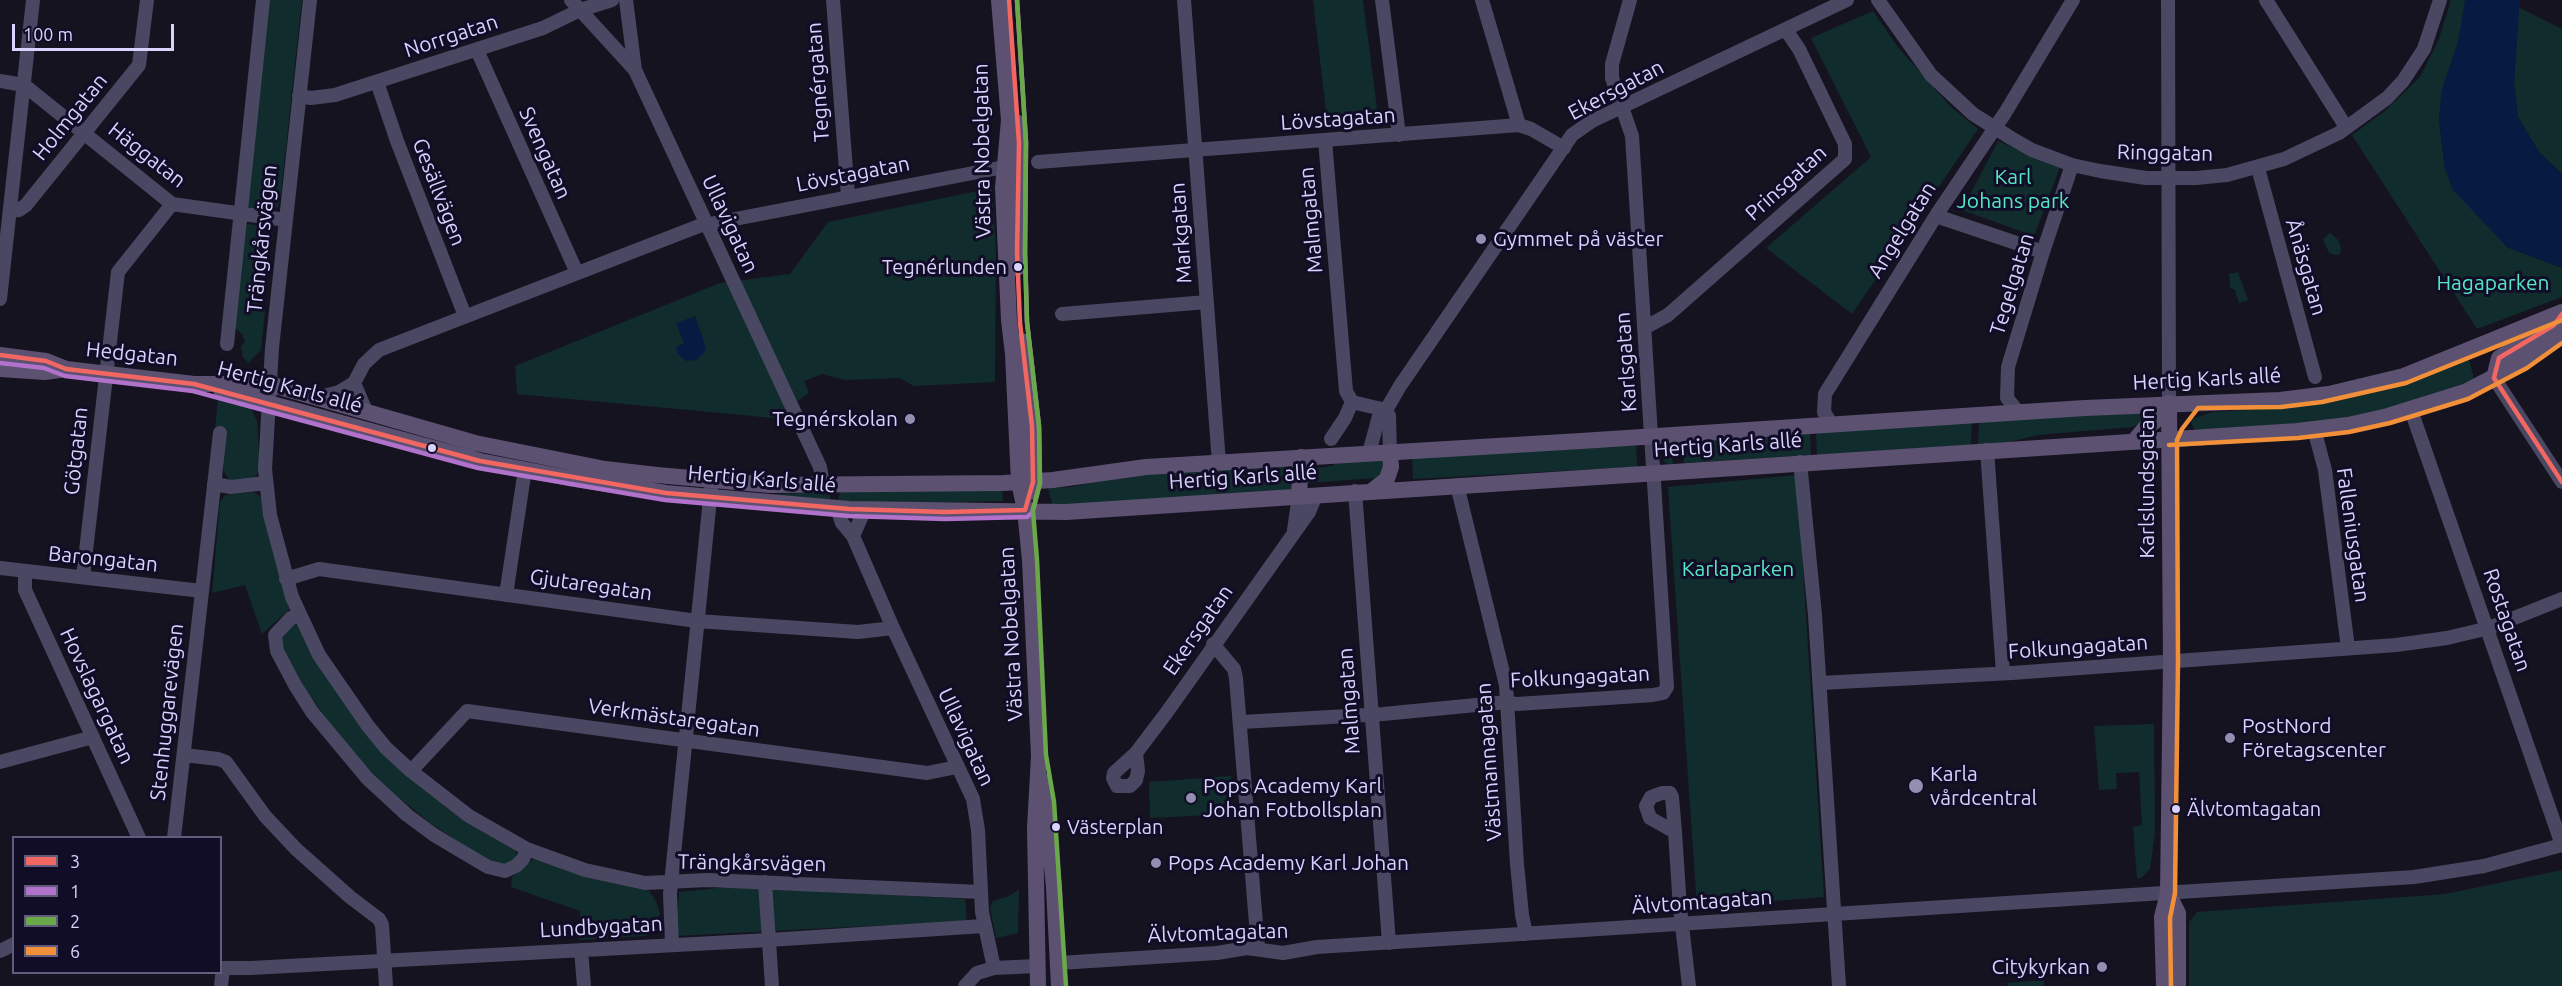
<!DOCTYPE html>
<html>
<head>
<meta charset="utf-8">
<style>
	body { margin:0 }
	#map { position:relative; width:2562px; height:986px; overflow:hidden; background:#161320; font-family:Ubuntu,sans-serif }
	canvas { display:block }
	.legend { position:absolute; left:12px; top:836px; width:210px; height:138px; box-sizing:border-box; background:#120d26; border:2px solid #615c7d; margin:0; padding:8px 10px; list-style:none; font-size:18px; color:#d8d2ff }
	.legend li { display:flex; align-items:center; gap:12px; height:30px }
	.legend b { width:30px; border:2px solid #615c7d }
	.scale { position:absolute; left:12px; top:24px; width:162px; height:27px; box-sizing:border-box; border:3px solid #d8d2ff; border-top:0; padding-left:8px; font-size:18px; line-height:21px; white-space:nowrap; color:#d8d2ff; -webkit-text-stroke:4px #120d26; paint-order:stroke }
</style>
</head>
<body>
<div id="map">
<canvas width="2562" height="986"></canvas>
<ul class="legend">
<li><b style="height:8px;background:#f26762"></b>3</li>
<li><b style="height:8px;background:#b172cb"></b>1</li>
<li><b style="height:8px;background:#6ba849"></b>2</li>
<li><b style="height:8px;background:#f19039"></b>6</li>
</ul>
<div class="scale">100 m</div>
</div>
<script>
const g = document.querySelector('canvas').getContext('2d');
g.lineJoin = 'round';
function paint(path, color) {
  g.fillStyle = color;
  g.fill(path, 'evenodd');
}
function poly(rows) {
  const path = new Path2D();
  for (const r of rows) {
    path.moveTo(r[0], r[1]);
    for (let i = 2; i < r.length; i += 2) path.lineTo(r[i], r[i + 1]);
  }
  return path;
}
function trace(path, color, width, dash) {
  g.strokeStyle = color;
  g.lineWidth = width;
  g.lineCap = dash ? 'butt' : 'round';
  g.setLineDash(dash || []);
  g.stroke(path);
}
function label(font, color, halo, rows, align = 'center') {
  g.font = font + ' Ubuntu,sans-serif';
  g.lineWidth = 6;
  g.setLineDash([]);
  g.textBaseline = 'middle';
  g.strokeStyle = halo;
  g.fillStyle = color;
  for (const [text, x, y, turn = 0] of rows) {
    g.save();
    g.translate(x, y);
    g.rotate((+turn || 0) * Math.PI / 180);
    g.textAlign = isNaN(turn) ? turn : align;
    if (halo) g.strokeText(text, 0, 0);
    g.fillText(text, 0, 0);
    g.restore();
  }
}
paint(poly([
	[267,0,302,0,281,193,278,207,270,211,250,209,245,202],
	[1313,0,1363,0,1379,124,1328,128],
	[2451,0,2465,0,2465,9,2458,43,2442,89,2439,119,2445,169,2507,247,2562,268,2562,297,2477,329,2352,135,2385,111,2420,77,2439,39],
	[2518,7,2562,29,2562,174,2539,152,2518,117,2514,83],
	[1873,11,1897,46,1950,106,1978,129,1852,314,1766,248,1871,157,1811,38],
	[1998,141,2060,167,2034,236,1962,210],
	[992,188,996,253,995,382,914,386,900,378,845,380,822,374,804,381,809,393,774,418,517,394,515,366,720,283,790,274,828,222],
	[249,224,269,227,273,234,262,300,265,311,261,350,248,363,243,357,241,346,245,342,242,334,231,325,243,227],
	[2330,233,2338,240,2341,248,2340,254,2336,255,2329,253,2323,239],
	[2238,272,2248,300,2239,303,2235,290,2230,288,2229,274],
	[2469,360,2474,379,2446,392,2407,404,2334,420,2246,427,2198,430,2194,429,2190,420,2212,412,2280,408,2417,377],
	[218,397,248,402,257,421,260,471,253,479,231,482,223,470,227,431,215,429],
	[2143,411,2146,421,2132,427,2038,435,2009,442,1978,444,1979,422],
	[1972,422,1971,445,1817,455,1816,433],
	[1810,434,1811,455,1684,463,1683,441],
	[1671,442,1673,464,1668,464,1664,462,1662,450,1664,445],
	[1636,443,1637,467,1413,479,1412,456],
	[1380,459,1384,462,1382,473,1375,478,1307,483,1306,473,1309,469,1331,466,1338,462],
	[1294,463,1293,488,1290,491,1053,506,1048,488,1071,487,1122,476],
	[1797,475,1824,897,1697,907,1668,487],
	[1002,489,1003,501,864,504,838,500,840,492],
	[253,492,262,497,291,608,262,634,245,585,212,593,220,502,225,495],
	[830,492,830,502,778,497,775,494],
	[292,624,296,624,299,627,354,717,516,848,517,859,508,866,499,865,479,855,430,823,397,796,364,765,332,727,306,690,280,642,281,634],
	[2154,724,2155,832,2150,869,2141,878,2137,878,2133,827,2142,825,2139,772,2116,773,2117,789,2099,790,2094,726],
	[1231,776,1233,814,1150,818,1149,782],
	[536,857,649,891,656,901,660,913,655,927,646,936,579,940,580,911,511,887,512,877],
	[2562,870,2562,986,2189,986,2189,922,2197,912,2445,894],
	[737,886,965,899,967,921,676,936,679,892],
	[1019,890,1018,933,996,938,990,908,993,901,1009,896],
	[2044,980,2044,986,2008,986,2007,983]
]), '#112c2d');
paint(poly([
	[2465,0,2520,0,2514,83,2518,117,2539,152,2562,174,2562,268,2507,247,2453,190,2445,169,2439,119,2442,89,2458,43],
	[695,316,706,347,704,353,696,360,686,361,678,354,676,347,684,343,676,323]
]), '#071b42');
trace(poly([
	[310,0,272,348,265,469,270,515,292,597,319,655,368,726,386,748,411,771,469,816,527,849,585,870,645,883,708,880,981,892],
	[571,0,635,70,820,467,823,484],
	[626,0,635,70],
	[833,0,848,196],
	[1184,0,1219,463],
	[1382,0,1399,135],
	[1482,0,1519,125],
	[1878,0,1931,75,1973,114,2011,138,2032,150,2072,165,2100,171,2146,178,2196,178,2227,175,2284,159,2339,133,2387,98,2403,81,2424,49,2440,0],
	[2168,0,2169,403],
	[2266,0,2346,127],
	[477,50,577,273],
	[0,81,24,85,172,204,286,220],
	[377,82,397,141,465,316],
	[299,96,311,98,335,95,543,28,580,10,612,0],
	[1325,140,1346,391,1352,402,1386,410],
	[1038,162,1519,125,1531,129,1564,148],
	[2258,168,2315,377],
	[10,211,19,210,26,205,139,65,147,0],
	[1937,214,1942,218,2043,252],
	[0,299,33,0],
	[1062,314,1207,302],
	[1644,328,1668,315,1845,159,1845,144,1799,49,1786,30],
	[227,344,263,0],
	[2494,378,2562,482],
	[354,383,366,411],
	[320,397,339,392,354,383,364,364,379,350,699,226,1004,167],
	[1386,410,1389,416,1390,452],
	[2411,410,2562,845],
	[2019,413,2007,398,2008,367,2043,252,2072,165],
	[1832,425,1824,412,1825,394,1937,214,2005,113,2073,0],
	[2314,429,2325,470,2348,648],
	[1331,439,1345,418,1352,402],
	[1987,450,2003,673],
	[1369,453,1379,416,1386,410,1400,386,1572,135,1592,121,1847,0],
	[1800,462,1815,615,1839,986],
	[214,484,231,487,266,483],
	[1457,485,1506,685,1517,864,1522,915,1526,934],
	[1355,491,1389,943],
	[837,508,842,523,853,536,893,628,973,799,978,830,982,912,994,968],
	[1294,530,1299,496],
	[853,536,865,509],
	[0,568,202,591],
	[25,571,25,590,139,838],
	[83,577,118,272,172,204],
	[286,579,319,569,697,621,858,632,893,628],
	[506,595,525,469],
	[300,615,291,618,275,635,277,651,295,685,312,712,367,778,407,815,434,835,488,867,505,871,516,866,523,859,527,849],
	[1213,644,1234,669,1236,678,1258,948],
	[1820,683,2012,673,2396,645,2447,638,2489,628,2562,599],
	[1242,722,1383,714,1507,702,1517,704,1653,695,1663,693,1667,687,1632,136,1612,78,1612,64,1630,0],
	[1136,753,1138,771,1136,780,1130,786,1117,786,1113,778,1114,773,1136,753,1167,712,1309,512,1316,495],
	[184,755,218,759,226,762,265,816,296,849,350,897,379,919,382,925,386,986],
	[0,762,93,737],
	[411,771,467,711,927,773,957,767],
	[1675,832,1650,818,1646,806,1651,797,1662,793,1670,793,1672,797,1675,832,1680,908,1689,986],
	[174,838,220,433],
	[765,882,772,986],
	[672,944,670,894,711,489],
	[581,950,584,986],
	[0,951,14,944],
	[1059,963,1217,953,1247,948,1283,953,1317,947,2414,877,2484,866,2562,845],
	[220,968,251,968,769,940,984,926],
	[221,986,223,968],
	[965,986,977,973,994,968,1037,966]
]), '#494761', 14);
trace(poly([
	[999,0,1009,120,1003,188,1009,320,1013,354,1019,482,1025,510,1030,560,1039,756,1035,828,1038,986],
	[1017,268,1018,123],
	[1022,341,1032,426,1033,482,1030,492],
	[0,355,46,361,66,369],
	[0,369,45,372,66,369,194,384,269,384,475,443,605,469,657,475,770,485,1003,483,1053,480,1146,467,1581,441,2085,408,2280,400,2329,394,2404,376,2562,312],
	[2494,378,2499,358,2556,322],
	[221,390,480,461,569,478,666,493,849,509,1066,512,2297,431,2348,425,2388,416,2465,392,2524,361,2562,334],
	[2135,440,2145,428,2164,415,2169,403],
	[1373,490,1387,479,1391,467,1390,452],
	[1299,496,1301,457],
	[1043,781,1054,887,1059,986],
	[2168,893,2178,913,2178,986],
	[2164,986,2162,917,2168,893,2171,661,2169,403]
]), '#5d5172', 16);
trace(poly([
	[0,355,46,361,66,369,194,384,480,461,666,493,849,509,945,512,1025,510,1033,482,1032,426,1020,323,1017,252,1019,143,1009,0],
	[2494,378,2562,482],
	[2494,378,2499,358,2554,325,2562,314]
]), '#f26762', 4.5);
trace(poly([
	[0,363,44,368,65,376,193,391,478,468,665,500,849,516,945,519,1027,517,1032,513,1040,483,1039,426,1027,322,1025,252,1026,142,1017,0]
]), '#b172cb', 4.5);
trace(poly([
	[1017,0,1026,142,1025,252,1027,322,1039,426,1040,483,1033,511,1037,560,1046,755,1054,802,1066,986]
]), '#6ba849', 4.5);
trace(poly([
	[2169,445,2298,438,2349,432,2390,423,2468,399,2527,368,2562,343],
	[2171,986,2170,918,2175,893,2178,661,2177,440,2182,429,2198,408,2281,407,2322,402,2406,383,2562,320]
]), '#f19039', 4.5);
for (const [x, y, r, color] of [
	[1481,239,6,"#948fb1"],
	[1018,267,5,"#d8d2ff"],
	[910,419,6,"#948fb1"],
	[432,448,5,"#d8d2ff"],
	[2230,738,6,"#948fb1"],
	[1916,786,8,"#948fb1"],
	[1191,798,6,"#948fb1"],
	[2176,809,5,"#d8d2ff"],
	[1056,827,5,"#d8d2ff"],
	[1156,863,6,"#948fb1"],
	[2102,967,6,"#948fb1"]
]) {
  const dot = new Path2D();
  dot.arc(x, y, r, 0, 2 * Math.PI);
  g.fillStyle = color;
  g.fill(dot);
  trace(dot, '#120d26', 2);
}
label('20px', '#d8d2ff', '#120d26', [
	["Tegnérlunden",1007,267,"right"],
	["Älvtomtagatan",2187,809],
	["Västerplan",1067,827]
], 'left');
label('21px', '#d8d2ff', '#120d26', [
	["Norrgatan",451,36,-18],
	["Tegnérgatan",818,82,-94],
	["Ekersgatan",1616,90,-28],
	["Holmgatan",70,117,-51],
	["Lövstagatan",1338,119,-4],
	["Västra Nobelgatan",982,151,-91],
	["Svengatan",545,153,66],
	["Ringgatan",2165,153,1],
	["Häggatan",147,155,38],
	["Lövstagatan",853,174,-11],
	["Prinsgatan",1786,183,-42],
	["Gesällvägen",439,192,69],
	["Malmgatan",1311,220,-95],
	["Ullavigatan",730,224,65],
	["Angelgatan",1902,230,-58],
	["Markgatan",1181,233,-94],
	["Trängkårsvägen",262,239,-84],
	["Ånäsgatan",2306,267,74],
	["Tegelgatan",2012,284,-73],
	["Hedgatan",132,354,6],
	["Karlsgatan",1626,362,-94],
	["Hertig Karls allé",2207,379,-3],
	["Hertig Karls allé",290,387,15],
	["Hertig Karls allé",1728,445,-4],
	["Götgatan",76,451,-84],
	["Hertig Karls allé",1243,477,-4],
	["Hertig Karls allé",762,479,5],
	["Karlslundsgatan",2147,483,-90],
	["Falleniusgatan",2353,535,82],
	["Barongatan",103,559,6],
	["Gjutaregatan",591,585,8],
	["Rostagatan",2507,620,71],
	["Ekersgatan",1198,630,-55],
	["Västra Nobelgatan",1011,634,-93],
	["Folkungagatan",2078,647,-4],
	["Folkungagatan",1580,677,-3],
	["Hovslagargatan",97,696,65],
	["Malmgatan",1349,701,-94],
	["Stenhuggarevägen",167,712,-84],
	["Verkmästaregatan",674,718,8],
	["Ullavigatan",966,737,65],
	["Västmannagatan",1489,762,-94],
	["Trängkårsvägen",752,863,1],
	["Älvtomtagatan",1702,902,-4],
	["Lundbygatan",601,927,-3],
	["Älvtomtagatan",1218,933,-2]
]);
label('21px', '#55e7c6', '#120d26', [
	["Karl",2013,177],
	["Johans park",2013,201],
	["Hagaparken",2493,283],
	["Karlaparken",1738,569]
]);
label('21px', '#d8d2ff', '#120d26', [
	["Gymmet på väster",1493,239],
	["Tegnérskolan",898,419,"right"],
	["PostNord",2242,726],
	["Företagscenter",2242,750],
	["Karla",1930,774],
	["vårdcentral",1930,798],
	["Pops Academy Karl",1203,786],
	["Johan Fotbollsplan",1203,810],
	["Pops Academy Karl Johan",1168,863],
	["Citykyrkan",2090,967,"right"]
], 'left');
</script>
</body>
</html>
